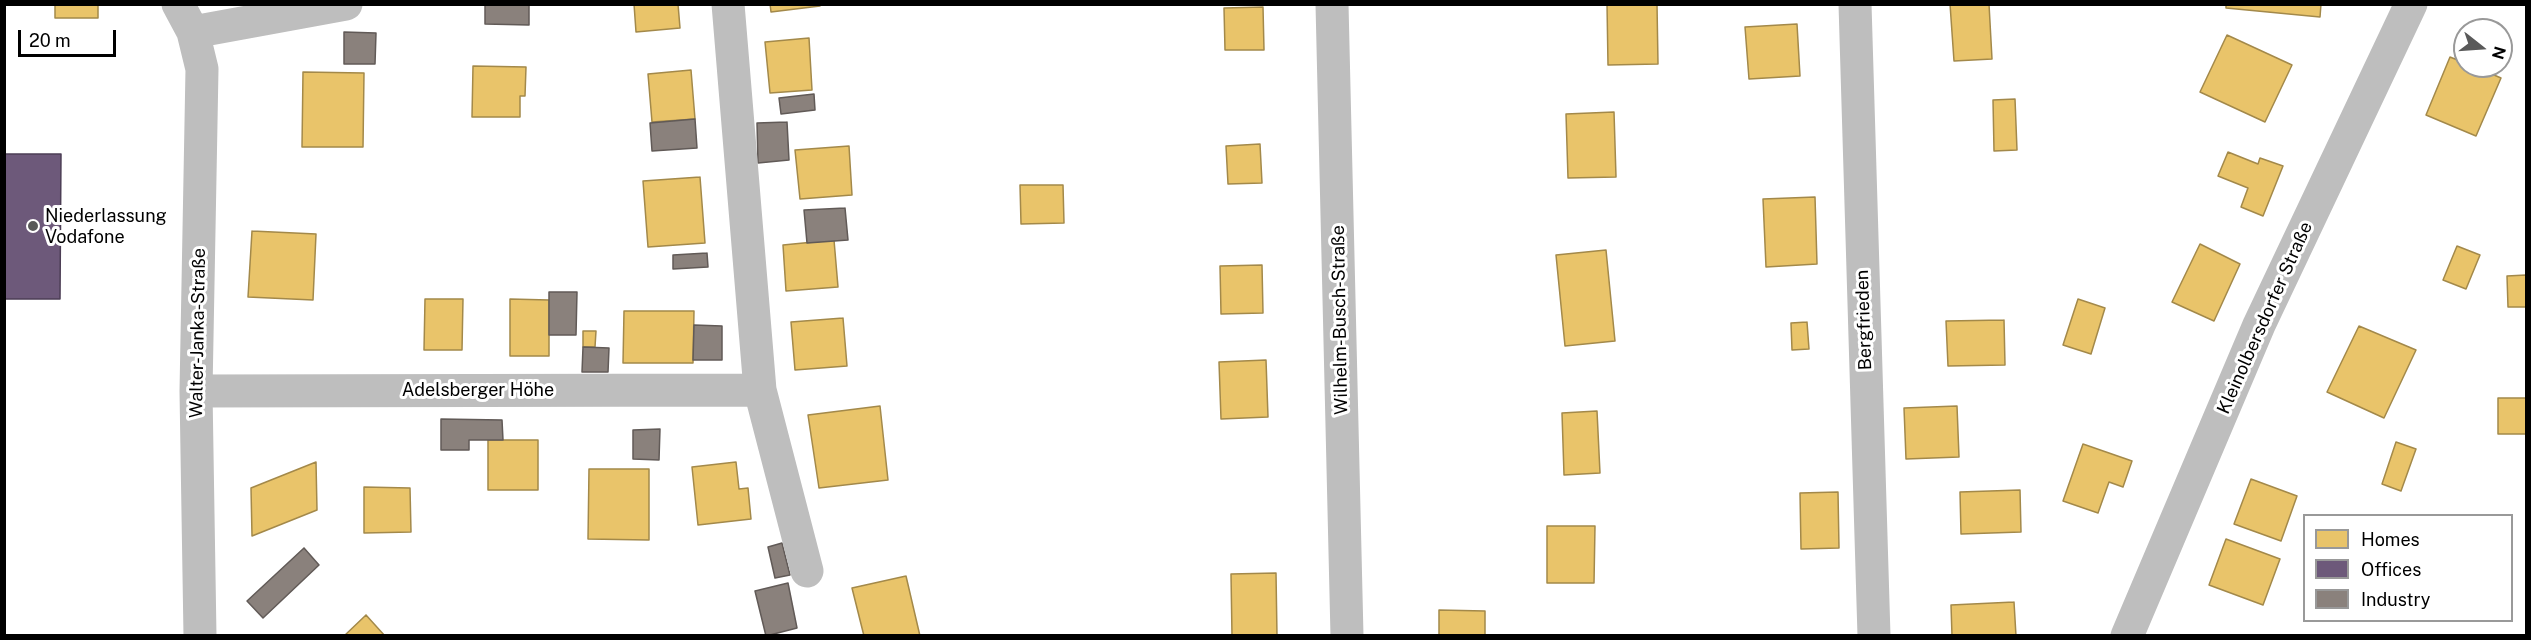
<!DOCTYPE html>
<html>
<head>
<meta charset="utf-8">
<style>
	body { margin:0 }
	#map { position:relative; width:2531px; height:640px; overflow:hidden; background:#fff; font-family:"Public Sans",sans-serif }
	canvas { display:block }
	.frame { position:absolute; inset:0; border:6px solid #000; pointer-events:none }
	.legend { position:absolute; left:2303px; top:514px; width:210px; height:108px; box-sizing:border-box; background:#fff; border:2px solid #999; margin:0; padding:8px 10px; list-style:none; font-size:18px; color:#000 }
	.legend li { display:flex; align-items:center; gap:12px; height:30px }
	.legend b { width:30px; border:2px solid #999 }
	.north { position:absolute; left:2453px; top:18px; width:60px; height:60px; box-sizing:border-box; background:#fff; border:2px solid #999; border-radius:50%; rotate:107deg; font-size:16px; font-weight:700; line-height:24px; text-align:center; color:#000 }
	.north::after { content:''; display:block; margin:auto; width:21px; height:27px; background:#595959; clip-path:polygon(50% 0,100% 100%,50% 72%,0 100%) }
	.scale { position:absolute; left:18px; top:30px; width:98px; height:27px; box-sizing:border-box; border:3px solid #000; border-top:0; padding-left:8px; font-size:18px; line-height:21px; white-space:nowrap; color:#000; -webkit-text-stroke:4px #fff; paint-order:stroke }
</style>
</head>
<body>
<div id="map">
<canvas width="2531" height="640"></canvas>
<div class="frame"></div>
<ul class="legend">
<li><b style="height:16px;background:#e9c46a"></b>Homes</li>
<li><b style="height:16px;background:#6d597a"></b>Offices</li>
<li><b style="height:16px;background:#8a817c"></b>Industry</li>
</ul>
<div class="north">N</div>
<div class="scale">20 m</div>
</div>
<script>
const g = document.querySelector('canvas').getContext('2d');
g.lineJoin = 'round';
function paint(path, color) {
  g.fillStyle = color;
  g.fill(path, 'evenodd');
}
function poly(rows) {
  const path = new Path2D();
  for (const r of rows) {
    path.moveTo(r[0], r[1]);
    for (let i = 2; i < r.length; i += 2) path.lineTo(r[i], r[i + 1]);
  }
  return path;
}
function trace(path, color, width, dash) {
  g.strokeStyle = color;
  g.lineWidth = width;
  g.lineCap = dash ? 'butt' : 'round';
  g.setLineDash(dash || []);
  g.stroke(path);
}
function label(font, color, halo, rows, align = 'center') {
  g.font = font + ' "Public Sans",sans-serif';
  g.lineWidth = 6;
  g.setLineDash([]);
  g.textBaseline = 'middle';
  g.strokeStyle = halo;
  g.fillStyle = color;
  for (const [text, x, y, turn = 0] of rows) {
    g.save();
    g.translate(x, y);
    g.rotate((+turn || 0) * Math.PI / 180);
    g.textAlign = isNaN(turn) ? turn : align;
    if (halo) g.strokeText(text, 0, 0);
    g.fillText(text, 0, 0);
    g.restore();
  }
}
const homes = poly([
	[55,4,98,4,98,18,55,18,55,4],
	[634,4,678,4,680,28,636,32,634,4],
	[770,4,820,4,820,6,771,12,770,4],
	[1607,4,1657,4,1658,64,1608,65,1607,4],
	[1950,4,1989,4,1992,59,1954,61,1950,4],
	[2226,4,2321,4,2320,17,2226,8,2226,4],
	[1263,7,1264,50,1225,50,1224,8,1263,7],
	[1797,24,1800,76,1749,79,1745,27,1797,24],
	[2227,35,2292,65,2265,122,2200,92,2227,35],
	[809,38,812,90,770,93,765,42,809,38],
	[2450,57,2465,63,2465,66,2473,66,2501,78,2476,136,2426,115,2450,57],
	[473,66,526,67,525,96,520,96,520,117,472,117,473,66],
	[691,70,695,119,652,122,648,74,691,70],
	[303,72,364,73,363,147,302,147,303,72],
	[2015,99,2017,150,1994,151,1993,100,2015,99],
	[1614,112,1616,177,1568,178,1566,114,1614,112],
	[1260,144,1262,183,1228,184,1226,146,1260,144],
	[849,146,852,195,800,199,795,150,849,146],
	[2228,152,2258,164,2260,158,2283,166,2263,216,2241,207,2248,188,2218,176,2228,152],
	[700,177,705,243,648,247,643,181,700,177],
	[1020,185,1063,185,1064,223,1021,224,1020,185],
	[1815,197,1817,264,1766,267,1763,199,1815,197],
	[252,231,316,234,313,300,248,297,252,231],
	[834,240,838,287,786,291,783,245,834,240],
	[2200,244,2240,264,2214,321,2172,302,2200,244],
	[2457,246,2480,255,2466,289,2443,280,2457,246],
	[1606,250,1615,341,1565,346,1556,255,1606,250],
	[1262,265,1263,313,1221,314,1220,266,1262,265],
	[2526,275,2526,307,2508,307,2507,276,2526,275],
	[425,299,463,299,462,350,424,350,425,299],
	[510,299,549,300,549,356,510,356,510,299],
	[2078,299,2105,308,2091,354,2063,345,2078,299],
	[624,311,694,311,693,363,623,363,624,311],
	[843,318,847,366,795,370,791,322,843,318],
	[2004,320,2005,365,1948,366,1946,321,2004,320],
	[1807,322,1809,349,1792,350,1791,323,1807,322],
	[2359,326,2416,350,2384,418,2327,392,2359,326],
	[583,331,596,331,595,347,583,347,583,331],
	[1266,360,1268,417,1221,419,1219,362,1266,360],
	[2498,398,2526,398,2526,434,2498,434,2498,398],
	[880,406,888,480,819,488,808,415,880,406],
	[1957,406,1959,457,1906,459,1904,408,1957,406],
	[1597,411,1600,473,1564,475,1562,413,1597,411],
	[488,440,538,440,538,490,488,490,488,440],
	[2396,442,2416,449,2401,491,2382,484,2396,442],
	[2083,444,2132,461,2123,487,2109,482,2098,513,2063,501,2083,444],
	[316,462,317,510,252,536,251,488,316,462],
	[736,462,739,489,748,488,751,519,698,525,692,467,736,462],
	[589,469,649,469,649,540,588,539,589,469],
	[2251,479,2297,496,2281,541,2234,524,2251,479],
	[364,487,410,488,411,532,364,533,364,487],
	[2020,490,2021,532,1961,534,1960,492,2020,490],
	[1838,492,1839,548,1801,549,1800,493,1838,492],
	[1547,526,1595,526,1594,583,1547,583,1547,526],
	[2226,539,2280,559,2263,605,2209,585,2226,539],
	[1276,573,1277,636,1232,636,1231,574,1276,573],
	[906,576,920,636,864,636,852,588,906,576],
	[2014,602,2016,636,1952,636,1951,605,2014,602],
	[1439,610,1485,611,1485,636,1439,636,1439,610],
	[366,615,385,636,344,636,366,615]
]);
paint(homes, '#e9c46a');
trace(homes, '#a3894a', 1.5);
const offices = poly([
	[4,154,61,154,60,299,4,299,4,154]
]);
paint(offices, '#6d597a');
trace(offices, '#4c3e55', 1.5);
const industry = poly([
	[485,4,529,4,529,25,485,24,485,4],
	[344,32,376,33,375,64,344,64,344,32],
	[814,94,815,110,781,114,779,98,814,94],
	[695,119,697,148,652,151,650,123,695,119],
	[787,122,789,160,758,163,757,123,787,122],
	[845,208,848,240,807,243,804,210,845,208],
	[707,253,708,267,673,269,673,255,707,253],
	[549,292,577,292,576,335,549,335,549,292],
	[694,325,722,326,722,360,693,360,694,325],
	[583,347,609,348,608,372,582,372,583,347],
	[441,419,502,420,503,440,469,440,469,450,441,450,441,419],
	[660,429,659,460,633,459,633,430,660,429],
	[782,543,790,575,775,578,768,547,782,543],
	[304,548,319,565,263,618,247,601,304,548],
	[788,583,797,628,766,636,755,591,788,583]
]);
paint(industry, '#8a817c');
trace(industry, '#615a57', 1.5);
trace(poly([
	[178,4,193,32,202,69,196,391,200,636],
	[728,4,760,390,807,571],
	[1332,4,1347,636],
	[1855,4,1874,636],
	[193,32,346,4],
	[196,391,760,390],
	[2127,636,2259,325,2411,4]
]), '#bebebe', 33);
for (const [x, y, r, color] of [
	[33,226,6,"#595959"]
]) {
  const dot = new Path2D();
  dot.arc(x, y, r, 0, 2 * Math.PI);
  g.fillStyle = color;
  g.fill(dot);
  trace(dot, '#fff', 2);
}
label('18px', '#000', '#fff', [
	["Niederlassung",45,216],
	["Vodafone",45,237]
], 'left');
label('18px', '#000', '#fff', [
	["Kleinolbersdorfer Straße",2265,318,-66],
	["Wilhelm-Busch-Straße",1340,320,-91],
	["Bergfrieden",1864,320,-92],
	["Walter-Janka-Straße",198,333,-89],
	["Adelsberger Höhe",478,390]
]);
</script>
</body>
</html>
